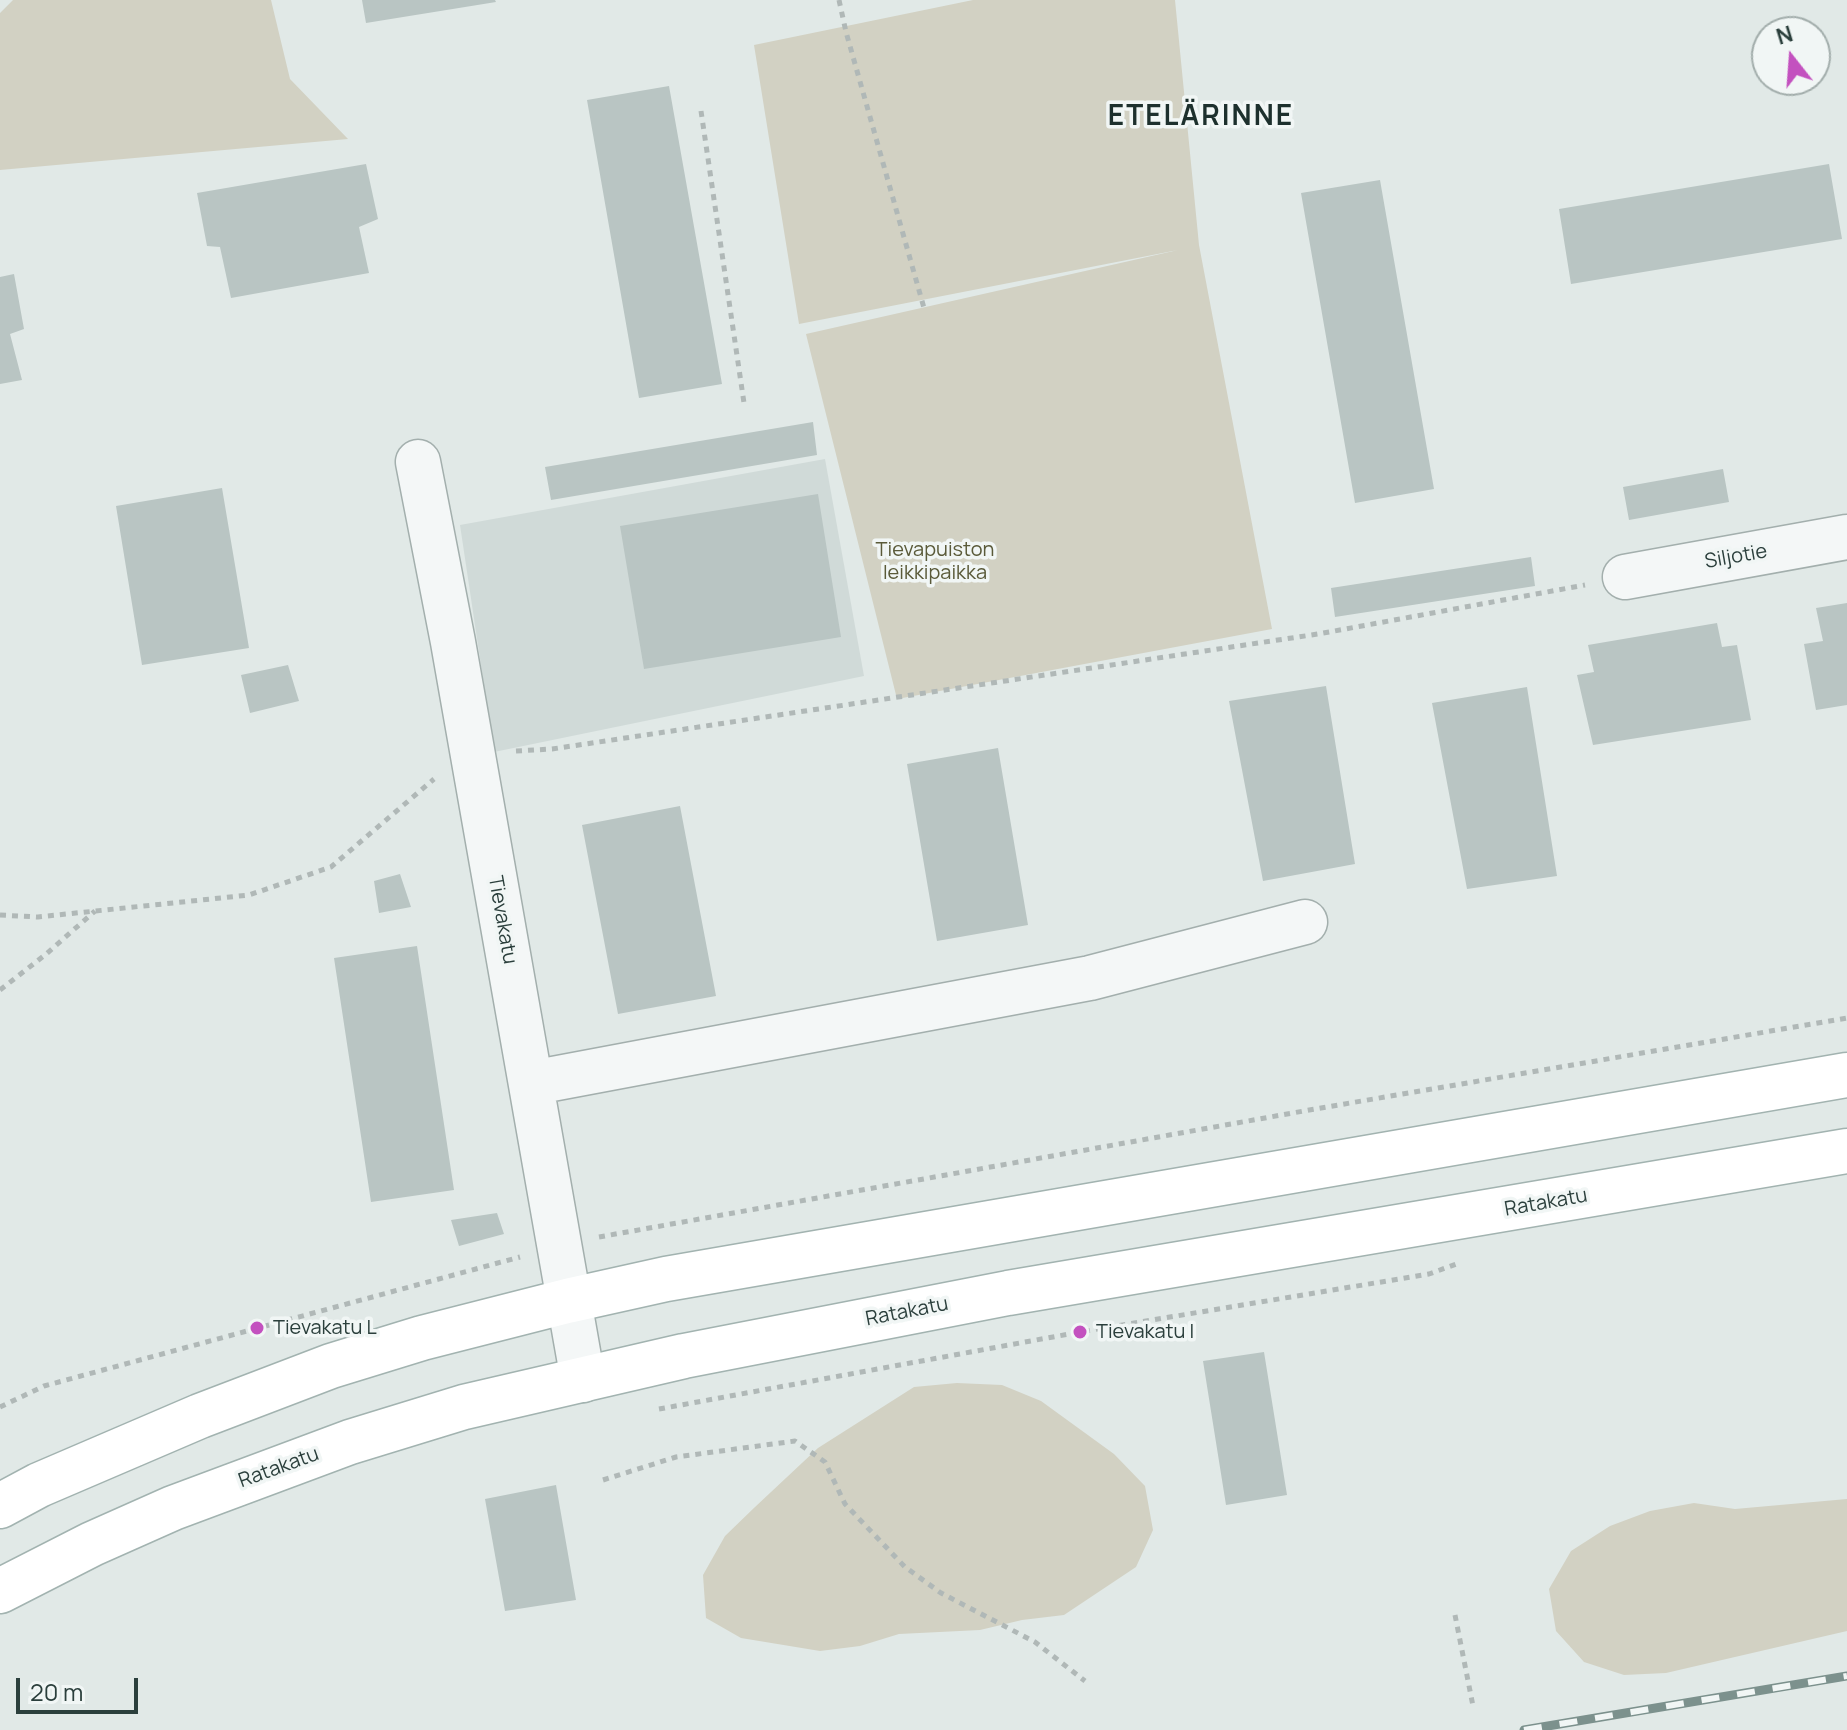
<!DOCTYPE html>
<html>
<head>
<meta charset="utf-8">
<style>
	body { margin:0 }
	#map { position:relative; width:1847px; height:1730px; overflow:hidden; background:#e1e9e7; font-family:Manrope,sans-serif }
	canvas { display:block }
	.north { position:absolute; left:1751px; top:16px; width:80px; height:80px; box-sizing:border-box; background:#f1f6f5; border:2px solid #a2adab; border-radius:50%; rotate:343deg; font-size:22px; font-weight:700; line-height:32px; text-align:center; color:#2b3f3c }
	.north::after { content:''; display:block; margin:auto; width:28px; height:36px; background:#c351bf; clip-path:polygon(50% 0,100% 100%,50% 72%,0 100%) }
	.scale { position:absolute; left:16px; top:1678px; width:122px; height:36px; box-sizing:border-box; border:4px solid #2b3f3c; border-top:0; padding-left:10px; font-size:24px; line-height:28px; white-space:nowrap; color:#2b3f3c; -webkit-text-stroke:6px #f1f6f5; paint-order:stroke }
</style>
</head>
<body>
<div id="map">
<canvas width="1847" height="1730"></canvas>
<div class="north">N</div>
<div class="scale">20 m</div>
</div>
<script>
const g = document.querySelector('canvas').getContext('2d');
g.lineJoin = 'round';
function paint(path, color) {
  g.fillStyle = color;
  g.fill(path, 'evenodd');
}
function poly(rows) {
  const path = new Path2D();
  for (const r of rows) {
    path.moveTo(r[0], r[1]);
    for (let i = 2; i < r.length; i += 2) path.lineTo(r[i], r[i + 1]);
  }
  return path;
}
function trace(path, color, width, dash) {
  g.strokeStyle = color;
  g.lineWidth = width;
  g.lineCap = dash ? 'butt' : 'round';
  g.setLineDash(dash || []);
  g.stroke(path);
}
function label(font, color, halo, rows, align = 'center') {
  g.font = font + ' Manrope,sans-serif';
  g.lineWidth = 7;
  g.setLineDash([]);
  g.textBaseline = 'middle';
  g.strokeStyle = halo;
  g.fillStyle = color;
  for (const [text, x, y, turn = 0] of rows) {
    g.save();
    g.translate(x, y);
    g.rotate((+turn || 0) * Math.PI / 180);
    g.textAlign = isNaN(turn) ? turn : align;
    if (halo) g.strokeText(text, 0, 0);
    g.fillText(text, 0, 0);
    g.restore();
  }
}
paint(poly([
	[825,459,864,676,494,752,460,525]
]), '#d0dad8');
paint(poly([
	[13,0,271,0,290,79,348,139,0,170,0,13],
	[973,0,1175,0,1199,245,1272,629,897,699,806,334,1178,250,799,324,754,45],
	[957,1383,1002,1385,1041,1401,1114,1454,1145,1486,1153,1530,1136,1567,1064,1615,1022,1620,980,1630,899,1634,860,1646,820,1651,741,1638,706,1618,703,1575,725,1536,755,1507,818,1448,914,1387],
	[1847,1499,1847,1631,1666,1673,1624,1675,1584,1662,1556,1631,1549,1589,1571,1551,1610,1526,1650,1511,1694,1503,1735,1509]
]), '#d2d1c3');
paint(poly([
	[362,0,495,0,496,2,366,23],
	[669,86,722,384,639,398,587,100],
	[366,164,378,219,359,227,369,273,231,298,220,247,207,246,197,193],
	[1829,164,1842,239,1571,284,1559,209],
	[1380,180,1434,489,1355,503,1301,193],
	[14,274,24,329,10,334,22,380,0,384,0,277],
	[813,422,817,455,551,500,545,467],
	[1723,469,1729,502,1629,520,1623,487],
	[222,488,249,648,142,665,116,506],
	[818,494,841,637,644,669,620,526],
	[1531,557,1535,586,1335,617,1331,588],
	[1847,603,1847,705,1816,710,1804,644,1823,641,1816,608],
	[1717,623,1722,647,1737,645,1751,720,1593,745,1577,675,1594,672,1588,645],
	[288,665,299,701,250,713,241,675],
	[1326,686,1355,864,1263,881,1229,701],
	[1527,687,1557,876,1467,889,1432,703],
	[998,748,1028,925,937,941,907,764],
	[680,806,716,996,618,1014,582,825],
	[400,874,411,907,379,913,374,881],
	[417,946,454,1190,371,1202,334,958],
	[497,1213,504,1234,459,1246,451,1220],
	[1264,1352,1287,1495,1226,1505,1203,1361],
	[556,1485,576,1600,505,1611,485,1499]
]), '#b9c5c3');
const minor = poly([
	[418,462,453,642,583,1380],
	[1625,577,1847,537],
	[531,1083,1090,978,1305,922]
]);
const major = poly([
	[0,1506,39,1485,200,1416,331,1366,422,1338,567,1301,666,1279,1847,1075],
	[0,1591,92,1544,173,1508,350,1442,464,1407,684,1356,1008,1293,1847,1151]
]);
trace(minor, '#a3afad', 47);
trace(major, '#a2b3b0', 47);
trace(poly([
	[839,0,846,32,924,308],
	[701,111,744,403],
	[516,751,552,749,1318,634,1585,585],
	[0,915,38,917,249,895,331,867,434,779],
	[0,990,45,955,95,911],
	[599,1237,1315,1109,1847,1018],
	[0,1407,44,1386,520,1257],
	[659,1409,1080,1332,1429,1274,1459,1263],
	[603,1480,676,1457,795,1441,825,1462,845,1504,905,1567,941,1593,1035,1642,1085,1681],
	[1455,1615,1473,1706]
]), '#b0b8b7', 5, [6, 6]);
trace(minor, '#f4f7f7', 44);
trace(major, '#fff', 44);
const rail = poly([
	[1524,1730,1847,1676]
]);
trace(rail, '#7c918d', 9);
trace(rail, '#f1f6f5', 6, [18]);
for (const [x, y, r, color] of [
	[257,1328,8,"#c351bf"],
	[1080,1332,8,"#c351bf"]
]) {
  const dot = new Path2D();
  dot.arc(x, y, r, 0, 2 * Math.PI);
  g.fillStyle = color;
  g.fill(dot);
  trace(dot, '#f1f6f5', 3);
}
label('20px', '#5a5a39', '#f1f6f5', [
	["Tievapuiston",935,550],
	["leikkipaikka",935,573]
]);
label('20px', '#2b3f3c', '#f1f6f5', [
	["Siljotie",1736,557,-10],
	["Tievakatu",502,920,80],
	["Ratakatu",1546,1203,-10],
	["Ratakatu",907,1312,-11],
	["Ratakatu",279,1468,-20]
]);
label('20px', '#2b3f3c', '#f1f6f5', [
	["Tievakatu L",273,1328],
	["Tievakatu I",1096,1332]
], 'left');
g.letterSpacing = '2px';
label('bold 28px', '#1d302d', '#f1f6f5', [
	["ETELÄRINNE",1201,117]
]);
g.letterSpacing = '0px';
</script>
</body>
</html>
